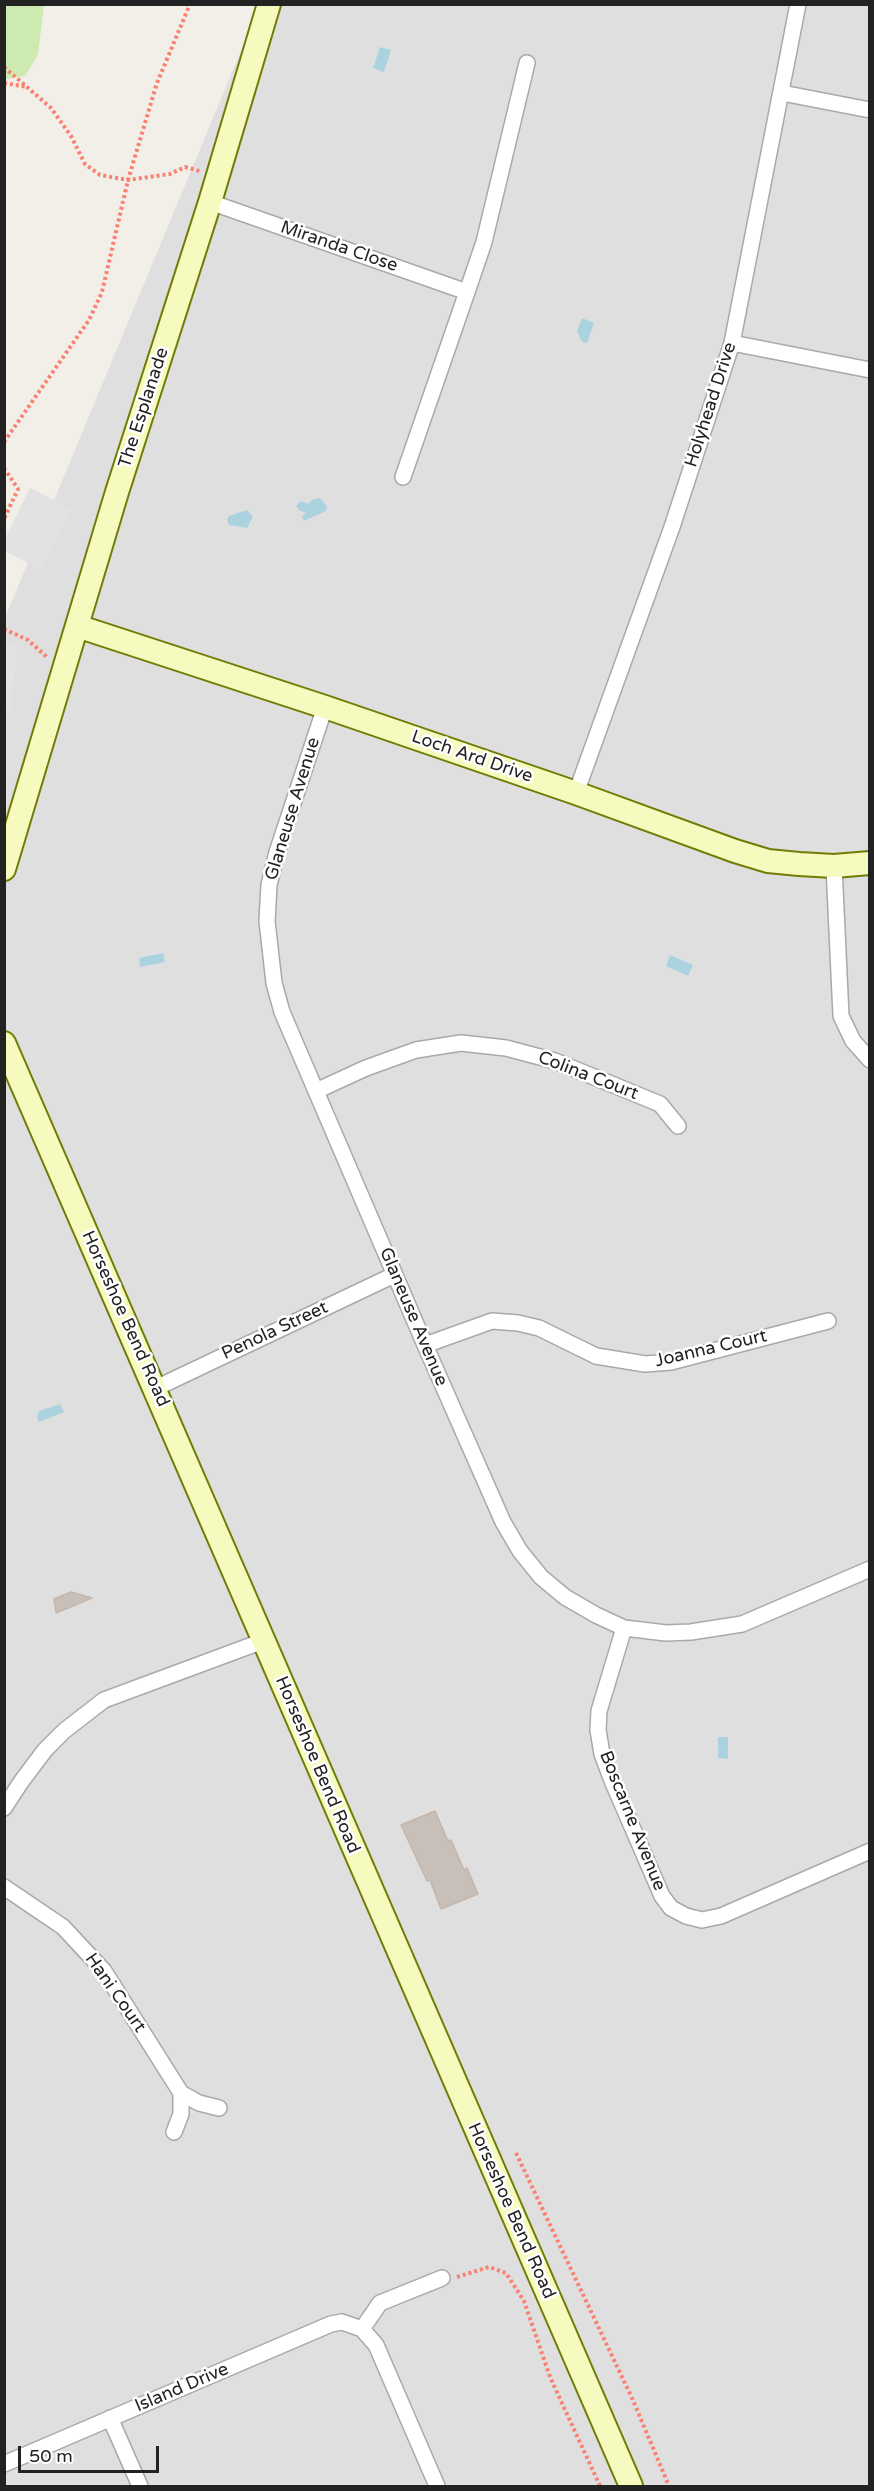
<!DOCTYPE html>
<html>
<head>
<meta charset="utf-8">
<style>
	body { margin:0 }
	#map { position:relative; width:874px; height:2491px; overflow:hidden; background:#f2efe9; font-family:"Varela Round",sans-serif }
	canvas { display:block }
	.frame { position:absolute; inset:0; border:6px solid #222; pointer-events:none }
	.scale { position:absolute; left:18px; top:2446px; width:141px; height:27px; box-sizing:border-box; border:3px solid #222; border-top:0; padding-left:8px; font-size:18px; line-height:21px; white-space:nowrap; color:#222; -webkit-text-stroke:4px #fff; paint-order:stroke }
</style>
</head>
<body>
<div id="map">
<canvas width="874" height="2491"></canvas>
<div class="frame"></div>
<div class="scale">50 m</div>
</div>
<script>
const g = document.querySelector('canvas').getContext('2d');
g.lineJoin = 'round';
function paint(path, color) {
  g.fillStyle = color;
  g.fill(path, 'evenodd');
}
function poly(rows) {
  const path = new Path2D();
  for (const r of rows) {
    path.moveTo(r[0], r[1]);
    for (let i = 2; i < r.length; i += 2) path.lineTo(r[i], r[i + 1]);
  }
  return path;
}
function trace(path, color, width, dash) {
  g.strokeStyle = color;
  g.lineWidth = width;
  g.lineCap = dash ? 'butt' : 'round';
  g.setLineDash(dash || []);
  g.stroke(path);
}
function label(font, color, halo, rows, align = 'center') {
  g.font = font + ' "Varela Round",sans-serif';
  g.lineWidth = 5;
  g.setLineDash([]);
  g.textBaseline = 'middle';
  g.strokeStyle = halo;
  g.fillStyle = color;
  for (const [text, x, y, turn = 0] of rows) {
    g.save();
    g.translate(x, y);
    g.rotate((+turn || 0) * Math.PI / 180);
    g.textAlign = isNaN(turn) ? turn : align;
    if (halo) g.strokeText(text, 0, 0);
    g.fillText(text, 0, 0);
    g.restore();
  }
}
paint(poly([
	[260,5,869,5,869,2486,5,2486,5,618]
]), '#e0dfdf');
paint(poly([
	[5,4,44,5,38,55,25,76,5,79]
]), '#cdebb0');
paint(poly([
	[30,488,72,509,42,570,5,551,5,539],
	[5,641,17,644,11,711,5,710]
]), '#e2e2e2');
paint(poly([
	[380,47,391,50,384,72,373,68],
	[582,318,594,323,587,343,582,342,577,331],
	[320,498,327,506,326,511,304,521,302,517,306,512,300,511,296,506,301,501,308,504,313,499],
	[247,510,253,517,247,528,229,525,227,520,229,516],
	[163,953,165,962,140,967,139,958],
	[670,955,693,965,688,976,666,966],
	[60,1404,64,1412,39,1422,37,1417,39,1411],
	[718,1737,728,1737,728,1759,718,1758]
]), '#aad3df');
const building = poly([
	[71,1592,92,1598,56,1613,54,1599,71,1592],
	[435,1811,448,1841,451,1840,464,1870,467,1868,478,1894,441,1909,430,1880,427,1881,401,1825,435,1811]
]);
paint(building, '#c7bfb8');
trace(building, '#c4b6ab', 1.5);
const street = poly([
	[782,93,870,110],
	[210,202,467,292,484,242,527,63],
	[732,343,870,370],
	[403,477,467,292],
	[325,707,277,852,269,885,267,921,274,983,282,1012,425,1345,503,1522,520,1551,541,1577,565,1597,596,1615,624,1628,666,1633,691,1632,742,1624,870,1569],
	[576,793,672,527,732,343,798,4],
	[834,866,841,1016,853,1041,870,1060],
	[316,1091,366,1068,416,1050,461,1043,506,1048,555,1061,660,1104,678,1126],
	[425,1345,492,1321,518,1323,539,1328,596,1356,645,1364,671,1362,828,1321],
	[156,1388,394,1275],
	[624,1628,599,1711,598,1730,602,1754,613,1783,662,1896,671,1908,686,1916,702,1920,721,1916,870,1851],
	[4,1808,21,1782,45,1750,64,1731,104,1700,263,1641],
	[4,1887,63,1927,104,1971,181,2093,181,2114,174,2132],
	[181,2093,199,2103,219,2108],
	[362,2329,376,2345,437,2486],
	[110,2418,140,2486],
	[4,2464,331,2324,342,2322,362,2329,380,2303,442,2278]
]);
const secondary = poly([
	[77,626,325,707,576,793,735,851,768,861,799,864,834,866,870,863],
	[4,869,117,492,210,202,269,4],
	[4,1043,631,2486]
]);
trace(street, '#a9a9a9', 18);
trace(secondary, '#707d05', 26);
trace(poly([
	[4,67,51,108,71,136,85,164,100,175,128,180,170,174,185,167,200,171],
	[4,83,28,87],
	[4,442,89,320,102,292,128,180,157,83,190,4],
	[4,468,18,489,4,519],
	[4,629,28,640,48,658],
	[516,2153,632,2398,669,2486],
	[457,2277,489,2267,506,2273,524,2301,550,2377,600,2486]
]), '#fa8072', 4, [3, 3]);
trace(street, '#fff', 15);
trace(secondary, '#f7fabf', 22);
label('18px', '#222', '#fff', [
	["Miranda Close",339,247,19],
	["Holyhead Drive",711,405,-72],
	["The Esplanade",144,408,-72],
	["Loch Ard Drive",472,757,19],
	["Glaneuse Avenue",293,809,-73],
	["Colina Court",588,1076,21],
	["Glaneuse Avenue",413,1317,67],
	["Horseshoe Bend Road",125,1319,66],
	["Penola Street",275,1331,-25],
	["Joanna Court",711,1349,-13],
	["Horseshoe Bend Road",317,1765,67],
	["Boscarne Avenue",632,1821,68],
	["Hani Court",115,1993,55],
	["Horseshoe Bend Road",511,2211,66],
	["Island Drive",182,2388,-23]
]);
</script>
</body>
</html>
